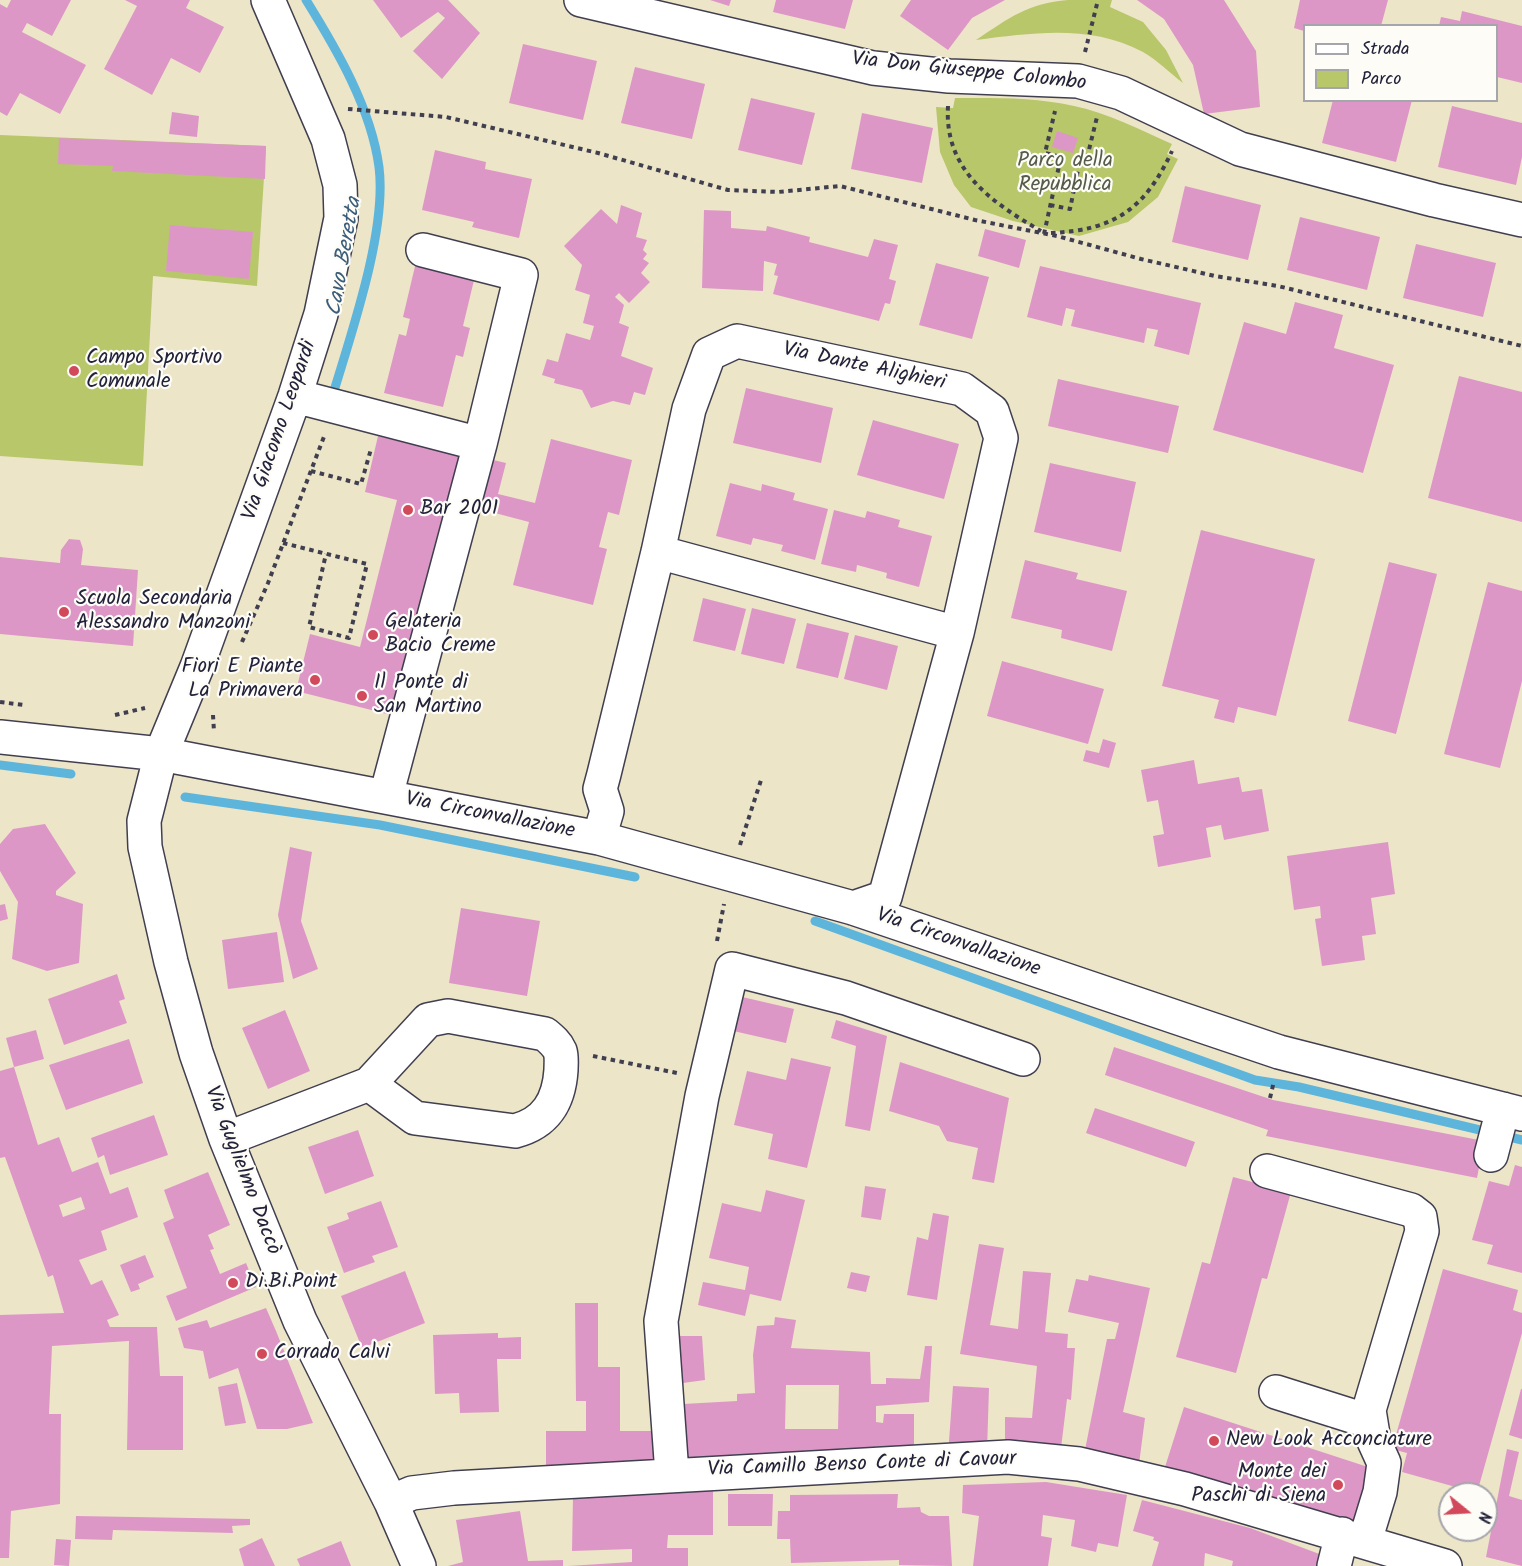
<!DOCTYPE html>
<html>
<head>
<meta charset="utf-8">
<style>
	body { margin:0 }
	#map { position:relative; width:1522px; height:1566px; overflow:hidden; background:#ede5c8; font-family:Kalam,sans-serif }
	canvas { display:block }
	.legend { position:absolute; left:1303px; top:24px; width:195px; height:78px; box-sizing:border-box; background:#fdfcf7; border:2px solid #a5a5ac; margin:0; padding:8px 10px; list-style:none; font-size:18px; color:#22223b }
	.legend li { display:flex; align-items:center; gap:12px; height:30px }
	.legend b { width:30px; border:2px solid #a5a5ac }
	.north { position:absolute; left:1438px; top:1482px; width:60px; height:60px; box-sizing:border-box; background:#fdfcf7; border:2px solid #a5a5ac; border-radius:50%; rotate:108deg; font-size:16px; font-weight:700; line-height:24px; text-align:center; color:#22223b }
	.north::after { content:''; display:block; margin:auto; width:21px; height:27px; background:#d1495b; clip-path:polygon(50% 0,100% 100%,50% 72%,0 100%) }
</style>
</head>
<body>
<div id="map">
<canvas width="1522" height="1566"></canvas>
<ul class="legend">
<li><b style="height:8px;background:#fff"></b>Strada</li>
<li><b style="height:16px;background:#b7c76a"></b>Parco</li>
</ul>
<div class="north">N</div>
</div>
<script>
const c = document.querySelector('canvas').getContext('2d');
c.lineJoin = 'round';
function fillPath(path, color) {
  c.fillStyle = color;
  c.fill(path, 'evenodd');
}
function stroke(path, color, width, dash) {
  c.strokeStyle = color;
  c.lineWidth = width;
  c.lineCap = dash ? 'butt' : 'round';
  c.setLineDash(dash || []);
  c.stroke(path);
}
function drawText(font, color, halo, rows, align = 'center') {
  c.font = font + ' Kalam,sans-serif';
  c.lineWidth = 4.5;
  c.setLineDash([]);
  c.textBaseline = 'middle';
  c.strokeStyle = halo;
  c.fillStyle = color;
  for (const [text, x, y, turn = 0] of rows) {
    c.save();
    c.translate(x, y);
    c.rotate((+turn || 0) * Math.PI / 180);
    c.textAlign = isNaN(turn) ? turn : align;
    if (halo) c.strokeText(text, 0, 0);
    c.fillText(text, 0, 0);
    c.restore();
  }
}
fillPath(new Path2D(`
	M1068 0H1112L1110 7 1143 22 1166 50 1183 83C1170 73 1157 60 1143 52 1090 24 1033 33 976 40 1009 18 1028 3 1068 0Z
	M955 98C994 98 1035 97 1074 106 1108 113 1141 130 1172 144L1167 154 1178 159 1158 197 1128 222 1079 236 1013 221 971 207 954 185 940 152 936 107 953 108Z
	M0 135 266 146 257 286 153 276 143 466 0 456Z`), '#b7c76a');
stroke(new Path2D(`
	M306 0C337 50 371 108 379 167 387 230 352 331 334 391
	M0 765 71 774
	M185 797 380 825 635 877
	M815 921 1255 1080 1299 1087 1522 1140`), '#5eb5db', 9);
fillPath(new Path2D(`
	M11 0H71L52 36 27 23 22 32 86 65 60 114 20 93 7 116 0 112V4L7 8Z
	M125 0H190L186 8 224 27 200 73 171 58 152 95 104 69 137 6Z
	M373 0H448L480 33 442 79 413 51 445 18 438 12 401 38Z
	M710 0H731L729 6Z
	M776 0H853L845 29 773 12Z
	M911 0H1005L972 18 948 50 900 16Z
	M1137 0H1224L1256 51 1260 107 1204 114 1193 65 1164 19Z
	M1300 0H1388L1381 26H1304V31L1294 28Z
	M1462 11 1522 26V83L1497 77V26H1439L1441 17 1460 21Z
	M523 44 597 61 583 120 509 103Z
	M635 67 705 84 692 139 621 123Z
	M751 98 815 113 802 165 738 150Z
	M1333 100H1412L1396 162 1322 143Z
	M1452 106 1522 123V157L1516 185 1438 167Z
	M172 112 199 116 197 137 169 134Z
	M862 113 933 128 922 183 851 169Z
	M1057 131 1078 138 1073 153 1052 147Z
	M59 138 266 146 265 179 112 171 113 166 58 164Z
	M435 150 486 162 485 169 532 179 519 238 472 227 474 222 422 210Z
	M1185 186 1261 205 1248 260 1172 242Z
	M621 205 642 213 636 237 647 240 643 250 647 254 643 259 649 263 641 273 650 282 629 303 619 293 615 297 624 305 619 323 629 327 621 356 653 368 645 395 634 392 630 405 613 401 591 408 582 390 554 383 555 379 542 375 547 359 558 362 566 333 590 340 594 326 583 323 590 295 575 290 582 265 564 246 601 209 617 224Z
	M704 210 731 211V228L766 231 767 226 810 237 809 242 868 257 874 239 898 245 889 279 896 281 890 304 885 303 879 321 773 294 778 276 774 275 777 264 764 261 763 291 702 288Z
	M1300 217 1380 237 1367 290 1287 270Z
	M170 225 253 232 249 279 166 271Z
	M985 229 1026 240 1019 268 978 256Z
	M1416 244 1496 263 1483 317 1403 298Z
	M416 262 475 276 463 326 470 328 463 357 456 355 443 407 384 393 399 334 406 336 410 319 403 317Z
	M936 263 989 277 972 339 919 325Z
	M1040 266 1201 303 1189 355 1154 346 1158 330 1147 328 1144 343 1071 326 1075 310 1066 308 1062 326 1027 317Z
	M1295 302 1343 315 1334 348 1394 365 1363 473 1213 430 1244 322 1286 334Z
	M1459 376 1522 392V522L1428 498Z
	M1058 379 1179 406 1168 453 1048 426Z
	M746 388 833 408 821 463 733 443Z
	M873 420 959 444 944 499 857 475Z
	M378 436 464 457 399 717 296 691 310 634 360 647 397 500 365 492Z
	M551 439 632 460 619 515 608 512 599 547 607 549 593 605 513 585 529 522 476 508 489 459 506 463 498 494 535 503Z
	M1050 463 1136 482 1121 552 1034 532Z
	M730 483 761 491 762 484 795 493 793 500 828 509 815 560 781 551 783 545 753 538 751 545 716 536Z
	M834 510 865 518 867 511 900 520 898 527 932 536 919 587 886 578 887 573 857 565 856 572 821 564Z
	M1201 530 1315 559 1276 716 1238 707 1234 723 1214 718 1219 700 1162 686Z
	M69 539 80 540 83 549 81 565 138 570 133 646 0 634V557L60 563 61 550Z
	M1025 560 1078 573 1076 579 1127 591 1112 651 1061 638 1062 630 1011 618Z
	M1389 562 1437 574 1396 734 1348 721Z
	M1488 582 1522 591V681L1500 768 1444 754Z
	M703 598 746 609 735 651 693 641Z
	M752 608 796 619 784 664 741 654Z
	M807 623 849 633 838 678 796 668Z
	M855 635 898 646 887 690 844 679Z
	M1002 661 1104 689 1088 744 987 716Z
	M1103 739 1116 743 1109 768 1083 761 1086 750 1099 753Z
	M1194 760 1198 784 1239 777 1242 792 1262 789 1269 831 1224 840 1221 825 1206 828 1211 857 1158 867 1153 836 1164 834 1158 800 1147 802 1141 770Z
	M45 824 76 873 56 891V895L83 904 79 963 47 971 12 959 18 902 0 871V844L13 829Z
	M1388 842 1395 894 1371 898 1376 934 1362 936 1365 960 1322 966 1315 919 1321 918 1320 906 1294 910 1287 856Z
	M290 847 312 852 301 921 318 969 293 979 278 915Z
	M5 904 8 919 0 921V905Z
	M461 908 540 921 527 996 449 983Z
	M277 932 284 982 228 989 222 940Z
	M117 974 125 999 119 1001 127 1023 64 1045 48 999Z
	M738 996 794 1009 786 1043 729 1030Z
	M285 1010 310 1071 268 1089 242 1028Z
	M836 1020 887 1036 870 1131 845 1126 856 1046 831 1038Z
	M36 1030 44 1059 14 1067 6 1038Z
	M129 1039 143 1083 66 1110 49 1065Z
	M1114 1047 1273 1100 1484 1141 1477 1178 1266 1136 1268 1130 1105 1075Z
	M791 1058 831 1067 807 1168 768 1159 773 1134 734 1125 747 1071 786 1080Z
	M900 1062 1009 1098 994 1183 972 1179 978 1148 947 1141 939 1126 889 1111Z
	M14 1067 38 1145 59 1137 72 1172 98 1162 110 1194 128 1187 138 1217 101 1231 107 1250 79 1260 91 1285 102 1280 119 1315 107 1320 110 1327H157L160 1376H183V1450H127L129 1341 52 1346 49 1414H61L60 1504 11 1511 9 1558H0V1315L64 1313 53 1275 48 1277 5 1157 0 1158V1071ZM81 1197 85 1209 63 1217 59 1205Z
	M1095 1108 1195 1142 1186 1167 1086 1133Z
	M154 1115 168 1155 110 1175 104 1155 98 1158 91 1138Z
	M358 1130 374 1176 325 1194 308 1147Z
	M1515 1165 1522 1167V1273L1487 1264 1493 1245 1472 1240 1489 1181 1509 1186Z
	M208 1172 230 1225 208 1235 214 1249 210 1250 220 1274 246 1263 256 1287 176 1321 166 1296 187 1288 163 1223 174 1218 164 1190Z
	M1233 1177 1291 1192 1267 1279 1262 1278 1236 1373 1176 1357 1202 1262 1210 1264Z
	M865 1186 886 1189 881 1220 861 1217Z
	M766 1190 805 1200 781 1301 750 1294 745 1316 698 1305 703 1282 745 1290 749 1267 709 1258 722 1203 761 1212Z
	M381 1201 398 1247 372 1256 375 1262 344 1273 327 1227 349 1219 347 1213Z
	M933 1213 949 1216 937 1300 907 1295 917 1237 928 1240Z
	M979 1244 1004 1248 990 1325 1018 1329 1023 1271 1051 1273 1045 1332 1068 1334 1067 1348H1075L1071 1400 1067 1399 1061 1448 1005 1445V1417L1032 1418 1037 1366 960 1354Z
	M145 1255 154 1277 138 1284 140 1289 131 1292 120 1265Z
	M1443 1269 1518 1290 1513 1310 1522 1313V1333L1477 1493 1402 1472 1407 1453 1392 1449Z
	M405 1271 425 1323 362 1348 341 1296Z
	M851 1272 870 1276 866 1292 847 1288Z
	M1089 1275 1150 1288 1123 1412 1145 1418 1139 1464 1084 1455 1107 1339H1115L1119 1323 1068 1312 1076 1279 1088 1281Z
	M575 1303H598V1367H620V1431H660V1464L546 1465V1431H586V1401H576Z
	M266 1308 276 1331 313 1423 287 1429H257L238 1368 209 1379 203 1351 184 1348 178 1328 207 1320 210 1328Z
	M775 1317 796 1320 791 1348 870 1352 871 1384H886V1378L920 1379 925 1346H932L929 1402 876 1406V1422L883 1423 884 1414H914V1456L683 1467V1404L737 1401V1394L755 1393 753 1355 757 1326 774 1325ZM786 1385H839L838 1429H785Z
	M498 1333V1338L521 1337V1359H497L499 1412 460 1413 459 1393 435 1394 433 1335Z
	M679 1336H702L705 1380 683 1383Z
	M237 1383 246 1423 225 1426 218 1387Z
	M953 1386 989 1388 987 1451 948 1455Z
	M1521 1389H1522V1439L1509 1435Z
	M1184 1407 1371 1468 1352 1528 1165 1467Z
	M1507 1449 1519 1452 1509 1496 1522 1500V1566L1486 1557Z
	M1046 1482 1127 1495 1118 1547 1098 1543 1096 1552 1071 1546 1075 1520 1043 1515 1041 1536 1052 1538 1048 1566H973L979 1516 962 1513 963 1485Z
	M713 1490V1535H668L667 1548H688V1566H568L632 1562V1549L572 1551 573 1496Z
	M728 1494H773L772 1526H728Z
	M898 1494 897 1508 920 1507 921 1512 929 1516H949L952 1566 899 1565V1560L791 1563 790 1539H777L778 1511H790V1495Z
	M1142 1500 1250 1528 1330 1558 1327 1566H1232L1233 1561 1205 1553 1204 1566H1152L1159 1542 1153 1540 1154 1537 1133 1531Z
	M520 1511 528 1561 563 1560V1566H448L463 1562 456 1520Z
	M76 1516 250 1519V1525L232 1526 233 1533 113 1530 112 1540 75 1539Z
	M262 1538 275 1566H244L239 1549Z
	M56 1539 71 1540 69 1566 54 1565Z
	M341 1541 351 1566H300L297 1559Z`), '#dd97c7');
const minor = new Path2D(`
	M268 0 328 139 340 185 341 218 321 314 295 396 197 667 161 754 144 821 145 847 171 962 196 1053 226 1139 300 1321 391 1502 419 1566
	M581 0 873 68 949 76 1078 81 1121 93 1240 149 1434 200 1522 220
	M295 396 480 444
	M658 552 957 633
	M0 737 161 754 599 838 853 908 1279 1052 1522 1114
	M389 797 386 796 480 444 521 275 423 250
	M599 838 607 811 600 789 604 774 658 552 689 409 709 354 737 341 962 389 992 411 1001 438 957 633 885 897 853 908
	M226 1139 369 1084 428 1020 448 1016 545 1034C551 1039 557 1044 560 1051 562 1057 561 1064 561 1070 559 1101 546 1123 515 1131L415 1118 369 1084
	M1491 1155 1503 1109
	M1267 1171 1411 1210 1420 1217 1422 1231 1369 1410 1374 1441 1384 1463 1380 1492 1365 1541
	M1276 1392 1371 1422
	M672 1474 661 1321 702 1096 732 969 846 998 1023 1059
	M391 1502 412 1493 454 1488 1008 1457 1079 1464 1185 1489 1445 1566
	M1334 1566 1342 1534`);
stroke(minor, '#403f50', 36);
stroke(new Path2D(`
	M1085 52 1098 0
	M948 106C944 170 991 202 1041 231
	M348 109 446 117 598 153 728 190 778 192 840 186 975 220 1057 236 1141 259 1215 276 1278 286 1522 346
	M1050 205 1070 209 1080 160 1086 162 1097 117
	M1051 233C1115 230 1145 209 1172 151
	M1044 234 1061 157 1045 153 1055 111
	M311 471 361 484 371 449
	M283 543 367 564 349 638 309 627 326 554
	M242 642 268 583 325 434
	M0 702 24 705
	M115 715 145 708
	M213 715 214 732
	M740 845 762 777
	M717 941 724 904
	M593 1056 677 1073
	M1270 1098 1274 1081`), '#403f50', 4, [4.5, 4.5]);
stroke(minor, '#fff', 33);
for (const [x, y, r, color] of [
	[74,371,6,"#d1495b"],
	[408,510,6,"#d1495b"],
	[64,612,6,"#d1495b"],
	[373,635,6,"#d1495b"],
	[315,680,6,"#d1495b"],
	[362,696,6,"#d1495b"],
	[233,1283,6,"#d1495b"],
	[262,1354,6,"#d1495b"],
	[1214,1441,6,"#d1495b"],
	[1338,1485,6,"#d1495b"]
]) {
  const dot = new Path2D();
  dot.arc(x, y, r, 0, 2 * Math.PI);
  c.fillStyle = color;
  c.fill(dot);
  stroke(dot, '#fdfcf7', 2);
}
drawText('21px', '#22223b', '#fdfcf7', [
	["Via Don Giuseppe Colombo",969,73,6],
	["Via Dante Alighieri",864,368,12],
	["Via Giacomo Leopardi",281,431,-71],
	["Via Circonvallazione",490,817,11],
	["Via Circonvallazione",958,944,19],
	["Via Guglielmo Daccò",241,1171,69],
	["Via Camillo Benso Conte di Cavour",862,1466,-2]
]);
drawText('21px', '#565c4b', '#fdfcf7', [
	["Parco della",1065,162],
	["Repubblica",1065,186]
]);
drawText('21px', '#22223b', '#fdfcf7', [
	["Campo Sportivo",86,359],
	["Comunale",86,383],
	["Bar 2001",420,510],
	["Scuola Secondaria",76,600],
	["Alessandro Manzoni",76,624],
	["Gelateria",385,623],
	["Bacio Creme",385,647],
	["Fiori E Piante",303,668,"right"],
	["La Primavera",303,692,"right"],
	["Il Ponte di",374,684],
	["San Martino",374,708],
	["Di.Bi.Point",245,1283],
	["Corrado Calvi",274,1354],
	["New Look Acconciature",1226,1441],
	["Monte dei",1326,1473,"right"],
	["Paschi di Siena",1326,1497,"right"]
], 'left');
drawText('italic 22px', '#3a5d7b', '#fdfcf7', [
	["Cavo Beretta",346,257,-80]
]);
</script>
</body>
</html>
